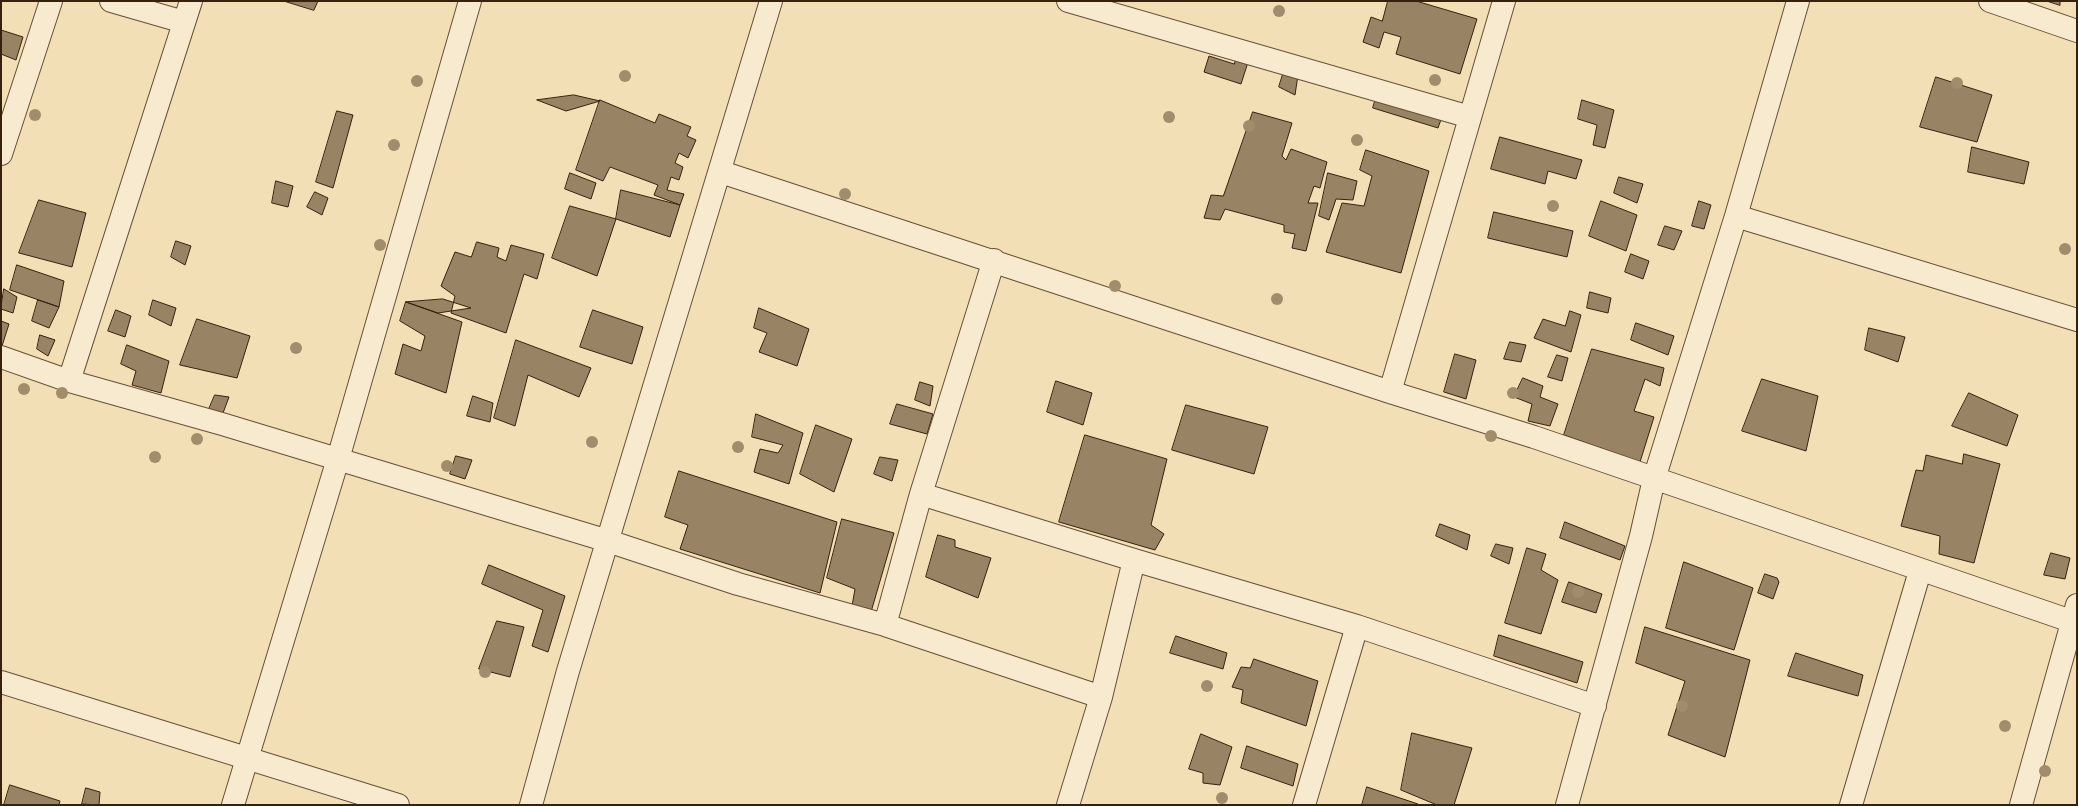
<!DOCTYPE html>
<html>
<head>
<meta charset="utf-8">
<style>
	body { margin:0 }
	#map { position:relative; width:2078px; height:806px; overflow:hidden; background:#f2dfb5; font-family:"EB Garamond",serif }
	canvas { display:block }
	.frame { position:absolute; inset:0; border:2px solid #37210d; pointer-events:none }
</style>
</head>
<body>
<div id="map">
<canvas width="2078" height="806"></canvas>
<div class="frame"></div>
</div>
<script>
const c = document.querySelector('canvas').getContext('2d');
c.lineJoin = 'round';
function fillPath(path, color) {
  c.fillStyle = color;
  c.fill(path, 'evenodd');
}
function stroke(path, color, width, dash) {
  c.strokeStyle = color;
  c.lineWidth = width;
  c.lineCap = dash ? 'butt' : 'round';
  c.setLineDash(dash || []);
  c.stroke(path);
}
const building = new Path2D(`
	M284 1H318L314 10Z
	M1388 1H1416L1477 19 1460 74 1396 54 1401 37 1384 32 1379 48 1363 42 1371 17 1382 21Z
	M2047 1H2060V5Z
	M1 30 23 37 16 60 1 54Z
	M1238 52 1250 56 1241 84 1204 72 1209 56 1234 64Z
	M1284 71 1298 75 1295 95 1279 87Z
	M1936 77 1992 95 1977 142 1920 127Z
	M1378 91 1444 111 1438 128 1373 108Z
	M574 95 600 101 566 111 537 100Z
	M600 100 655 123 659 114 691 127 687 136 696 140 688 158 679 153 675 163 683 167 679 180 671 177 667 190 684 194 680 205 654 195 658 185 610 167 603 181 576 170Z
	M1582 100 1614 110 1605 148 1593 145 1597 125 1578 119Z
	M337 111 353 115 333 188 316 182Z
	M1253 112 1292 123 1282 156 1286 160 1291 149 1327 162 1320 188 1314 186 1308 203H1318L1306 251 1292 248 1295 234 1284 232V225L1225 209 1220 220 1204 218 1211 195 1223 196Z
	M1500 137 1582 160 1576 179 1548 171 1545 184 1491 169Z
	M1972 147 2029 162 2024 184 1968 172Z
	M1366 150 1429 171 1401 273 1326 252 1342 203 1364 206 1372 176 1360 170Z
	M570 173 596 183 591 199 565 189Z
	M1328 173 1357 181 1353 200 1336 199 1329 220 1319 216Z
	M1619 177 1643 184 1637 203 1614 193Z
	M276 181 293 186 288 207 272 203Z
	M621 190 680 205 670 237 616 219Z
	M315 192 328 198 322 215 307 207Z
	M39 200 86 213 72 267 19 253Z
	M1601 201 1637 215 1626 251 1589 236Z
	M1699 201 1711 205 1704 229 1692 226Z
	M570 206 616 219 597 276 552 258Z
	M1494 212 1573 231 1567 257 1488 238Z
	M1665 226 1682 231 1674 250 1658 245Z
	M176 241 191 246 185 265 171 257Z
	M477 242 499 248 497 257 506 261 511 245 544 254 537 279 524 274 506 333 451 313 455 296 441 286 455 252 471 257Z
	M1631 254 1649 261 1643 279 1625 272Z
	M17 265 64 281 59 307 10 290Z
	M4 289 17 297 13 313 1 309Z
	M1590 292 1611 298 1608 313 1587 308Z
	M443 299 471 308 438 313 406 302Z
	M38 300 59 307 49 328 32 321Z
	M153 300 176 308 171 326 149 315Z
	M406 302 462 322 446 393 395 374 403 344 421 351 425 336 400 321Z
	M759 308 809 329 797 366 759 352 767 333 754 328Z
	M116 310 131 316 125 337 108 331Z
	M593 310 643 327 632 364 580 347Z
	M1570 311 1581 315 1571 352 1534 338 1543 319 1565 326Z
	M197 319 250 336 237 378 180 365Z
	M1 321 9 324 2 346 1 345Z
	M1636 323 1674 336 1668 355 1631 340Z
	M1869 328 1905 337 1898 362 1865 350Z
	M40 335 55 340 48 356 37 349Z
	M516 340 591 368 579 397 528 375 515 426 494 418Z
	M1510 342 1526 345 1521 362 1504 359Z
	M127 345 169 361 161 393 132 385 136 371 121 364Z
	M1592 349 1664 368 1660 386 1645 379 1634 411 1654 417 1640 462 1564 435Z
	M1455 354 1476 360 1466 399 1444 392Z
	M1557 355 1568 358 1562 381 1548 377Z
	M1523 378 1543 386 1540 397 1558 404 1550 426 1528 421 1532 404 1514 397Z
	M1762 379 1818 396 1806 451 1742 431Z
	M1056 381 1092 393 1083 425 1047 412Z
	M920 382 933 386 930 406 915 400Z
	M1969 393 2018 415 2007 446 1952 426Z
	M215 395 229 397 223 413 209 409Z
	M473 396 493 403 490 422 467 416Z
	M897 404 933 414 927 434 890 424Z
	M1186 405 1268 427 1254 474 1172 450Z
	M756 414 803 433 789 484 754 472 760 449 778 453 783 445 752 437Z
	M816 425 852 439 834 492 800 474Z
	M1085 435 1167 459 1151 525 1164 534 1155 550 1059 522Z
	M1964 454 2000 464 1974 563 1939 554 1940 536 1901 526 1916 470 1923 471 1926 455 1962 464Z
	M456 456 472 460 465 479 450 474Z
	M880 457 898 460 892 481 874 474Z
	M679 471 837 522 820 593 680 549 688 525 665 517Z
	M842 519 894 533 871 612 852 606 855 589 827 578Z
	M1565 522 1625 546 1620 560 1560 538Z
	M1440 524 1470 535 1467 550 1436 536Z
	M938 535 955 540V547L991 558 978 598 926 577Z
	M1496 544 1513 548 1509 564 1491 556Z
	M1527 548 1546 554 1541 570 1558 580 1541 634 1505 623Z
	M2051 553 2070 558 2065 579 2044 575Z
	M1684 562 1753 588 1734 650 1666 628Z
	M489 565 565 596 548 652 532 646 543 610 482 584Z
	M1765 574 1777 578 1779 582 1773 599 1758 593Z
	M1569 582 1602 594 1596 613 1562 602Z
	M497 621 524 627 510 677 479 669Z
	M1645 627 1750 660 1725 757 1668 735 1685 681 1636 663Z
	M1499 635 1583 662 1577 683 1494 656Z
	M1176 636 1227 653 1223 669 1170 653Z
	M1796 653 1863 675 1858 696 1788 676Z
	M1254 659 1318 681 1306 726 1241 703 1243 690 1232 687 1241 667 1250 668Z
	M1412 733 1472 748 1454 805H1437L1401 790Z
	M1201 734 1232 747 1220 785 1203 783V773L1189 769Z
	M1247 746 1298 764 1293 786 1241 768Z
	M10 785 60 801 59 805H4Z
	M1367 787 1418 804V805H1362Z
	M86 788 100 792 99 805 82 804Z`);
fillPath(building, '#988464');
stroke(building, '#37210d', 1);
const minor = new Path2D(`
	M111 1 184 22
	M1068 1 1470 117
	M1990 1 2077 31
	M1 154 51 1
	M721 172 1390 392 1534 437 2071 621
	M1736 216 2077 320
	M1 357 69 381 222 424 608 541 738 584 885 625 1101 697
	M69 381 191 1
	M1390 392 1504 1
	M921 494 1134 560 1357 626 1595 706
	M885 625 921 494 994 260
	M233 805 338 459 470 1
	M531 805 568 671 771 1
	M1068 805 1101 697 1134 560
	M1304 805 1357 626
	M1567 805 1641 536 1654 479 1736 216 1798 1
	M1851 805 1920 571
	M2021 805 2077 605`);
const tertiary = new Path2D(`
	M1 682 398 805`);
stroke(minor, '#665037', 24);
stroke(tertiary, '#665037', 24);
stroke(minor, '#f7eacf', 22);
stroke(tertiary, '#f7eacf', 22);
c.fillStyle = '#a18c6c';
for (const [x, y] of [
	[1279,11],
	[625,76],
	[1435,80],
	[417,81],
	[1957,83],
	[35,115],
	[1169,117],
	[1249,126],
	[1357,140],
	[394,145],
	[845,194],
	[1553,206],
	[380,245],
	[2065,249],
	[1115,286],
	[1277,299],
	[296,348],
	[24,389],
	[62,393],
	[1513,393],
	[1491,436],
	[197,439],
	[592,442],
	[738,447],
	[155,457],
	[447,466],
	[1578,592],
	[485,672],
	[1207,686],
	[1682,706],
	[2005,726],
	[2045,771],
	[1222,798]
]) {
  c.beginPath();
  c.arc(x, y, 6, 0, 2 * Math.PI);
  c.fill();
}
</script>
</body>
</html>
